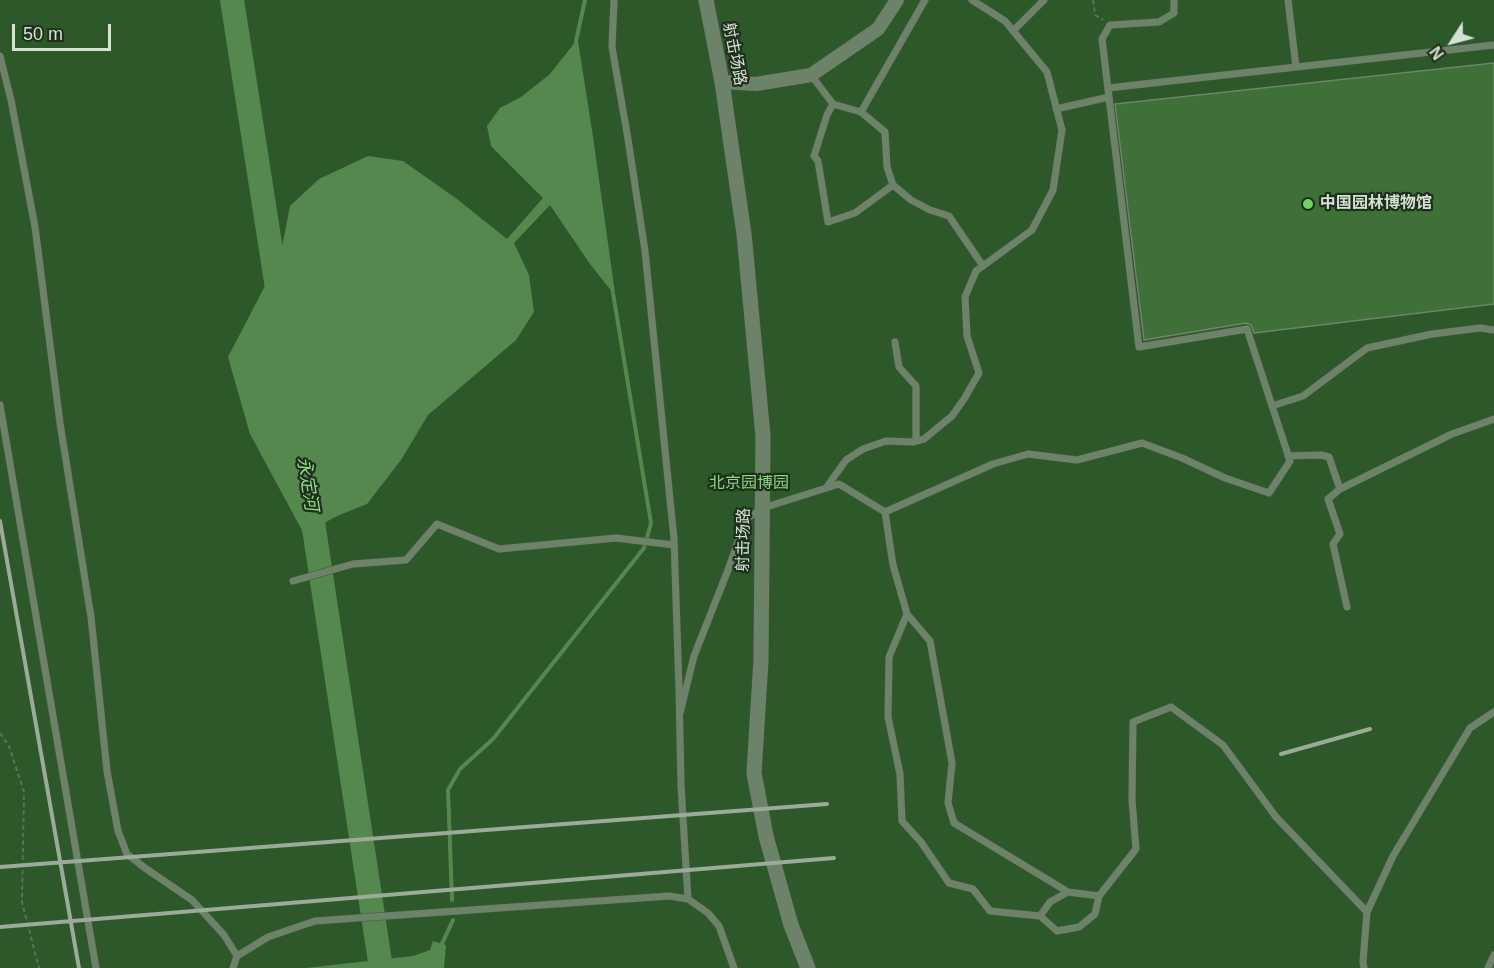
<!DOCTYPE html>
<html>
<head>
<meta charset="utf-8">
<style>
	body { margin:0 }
	#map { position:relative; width:1494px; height:968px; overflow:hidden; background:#273b25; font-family:Helvetica,sans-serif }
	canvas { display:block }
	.north { position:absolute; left:1422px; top:12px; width:60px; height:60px; -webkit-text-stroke:4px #1d301b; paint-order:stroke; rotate:234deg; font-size:16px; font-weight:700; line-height:24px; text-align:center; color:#d5e1d3 }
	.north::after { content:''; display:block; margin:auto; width:21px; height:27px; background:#d5e1d3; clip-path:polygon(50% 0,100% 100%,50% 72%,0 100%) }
	.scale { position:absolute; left:12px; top:24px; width:99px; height:27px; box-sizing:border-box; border:3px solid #d5e1d3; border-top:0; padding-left:8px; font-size:18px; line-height:21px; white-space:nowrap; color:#d5e1d3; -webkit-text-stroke:4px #1d301b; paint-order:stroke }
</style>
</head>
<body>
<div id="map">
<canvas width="1494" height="968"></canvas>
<div class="north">N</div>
<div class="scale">50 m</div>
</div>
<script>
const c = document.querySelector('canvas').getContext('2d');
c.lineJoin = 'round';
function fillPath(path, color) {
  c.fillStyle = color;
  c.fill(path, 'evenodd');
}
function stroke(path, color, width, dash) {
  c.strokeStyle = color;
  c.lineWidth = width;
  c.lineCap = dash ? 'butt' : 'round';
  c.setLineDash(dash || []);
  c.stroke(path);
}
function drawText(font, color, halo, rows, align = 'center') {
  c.font = font + ' Helvetica,"Noto Sans SC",sans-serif';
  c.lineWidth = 4.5;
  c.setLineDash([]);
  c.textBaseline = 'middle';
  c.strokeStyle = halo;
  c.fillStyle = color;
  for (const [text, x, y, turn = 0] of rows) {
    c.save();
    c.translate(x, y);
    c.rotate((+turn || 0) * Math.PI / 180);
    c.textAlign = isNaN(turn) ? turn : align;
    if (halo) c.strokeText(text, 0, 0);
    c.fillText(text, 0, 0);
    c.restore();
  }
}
fillPath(new Path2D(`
	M0 0H1494V968H0Z`), '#2d5829');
fillPath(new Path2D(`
	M576 41 591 137 606 257 613 293 590 264 550 205 514 243 529 275 534 312 516 340 428 415 401 460 367 504 337 516 304 534 250 434 228 357 280 257 290 206 319 179 368 156 403 161 457 199 507 239 543 198 491 146 487 126 500 108 521 97 550 74Z
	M433 941 446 945 444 968H306L413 956 430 950Z`), '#55884f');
stroke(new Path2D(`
	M452 900 448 790 460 769 493 739 644 548 651 523 613 293 591 137 576 41 585 0
	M440 948 453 920`), '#55884f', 4);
stroke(new Path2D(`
	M232 0 279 301
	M309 496 381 968`), '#55884f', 24);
const building = new Path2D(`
	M1494 63V304L1254 333 1251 325 1246 323 1144 340 1115 104Z`);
fillPath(building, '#3e7038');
stroke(building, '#6e846b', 1.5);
const service = new Path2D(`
	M614 0 612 47 628 139 645 251 674 539 679 689 681 785 688 899 708 913 719 926 734 968
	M1288 0 1296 67
	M1013 31 1044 0
	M0 56 11 100 35 227 60 423 91 617 107 771 118 831 127 854 145 868 192 900 224 935 237 956 233 968
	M811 75 833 104 861 112 925 0
	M1108 88 1494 45
	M833 104 827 115 814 156 818 161 828 222 855 213 893 185
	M1056 109 1109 97
	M861 112 885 132 887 167 893 185 911 200 930 210 949 216 983 266
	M895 342 899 367 916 386V441
	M0 405 96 968
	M1272 406 1303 396 1367 348 1432 334 1480 328 1494 330
	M1288 456 1321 455 1329 457 1340 489 1328 499 1340 534 1333 544 1347 607
	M826 488 846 460 863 449 886 441 913 442 924 439 952 416 964 399 979 373 967 336 965 297 976 271 1032 230 1053 190 1062 130 1047 72 1005 21 972 0
	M1340 489 1452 434 1494 419
	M885 512 893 565 907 614 930 641 952 763 948 803 954 823 1068 892 1099 896 1136 849 1132 800 1133 722 1171 707 1223 745 1276 817 1367 912
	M293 581 353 564 406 560 437 524 499 549 616 538 674 545
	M907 614 889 657 888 717 900 774 902 821 921 842 949 883 973 889 990 911 1040 916 1057 931 1079 927 1095 914 1099 896
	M680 713 694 656 728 570 746 519 763 508 839 484 885 512 993 464 1028 454 1077 460 1142 443 1182 458 1225 478 1269 493 1290 461 1247 329 1139 347 1102 39 1110 25 1159 22 1174 13V0
	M1040 916 1050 902 1068 892
	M237 956 268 937 315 921 669 896 688 899
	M1364 968 1363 962 1367 912 1393 856 1470 728 1494 712
	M1488 968 1494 955`);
const minor = new Path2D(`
	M722 82 756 84 811 75 878 29 897 0`);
const tertiary = new Path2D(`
	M706 0 722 82 744 234 763 436 761 660 754 773 766 836 791 925 808 968`);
stroke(service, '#465744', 8);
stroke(minor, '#465744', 15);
stroke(tertiary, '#465744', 16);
stroke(new Path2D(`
	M1093 0 1095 15 1103 20
	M0 733 9 746 24 792 22 902 39 968`), '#5f705d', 2, [4.5, 3]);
stroke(service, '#6c8269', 7);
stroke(minor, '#6c8269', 14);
stroke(tertiary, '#6c8269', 15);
stroke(new Path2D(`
	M0 521 79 968
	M1281 754 1370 729
	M0 867 827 804
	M0 927 834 858`), '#9caa9a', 4);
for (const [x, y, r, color] of [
	[1308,204,6,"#6dd361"]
]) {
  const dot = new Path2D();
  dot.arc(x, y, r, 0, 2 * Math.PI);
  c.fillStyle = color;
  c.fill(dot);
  stroke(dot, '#1d301b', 2);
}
drawText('16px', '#d5e1d3', '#1d301b', [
	["射击场路",734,54,79],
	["射击场路",744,540,-89]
]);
drawText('bold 16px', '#d5e1d3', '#1d301b', [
	["中国园林博物馆",1320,204]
], 'left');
drawText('16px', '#8cd383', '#1d301b', [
	["北京园博园",749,484]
]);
drawText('italic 18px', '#92d989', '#1d301b', [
	["永定河",307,484,81]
]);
</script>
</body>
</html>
